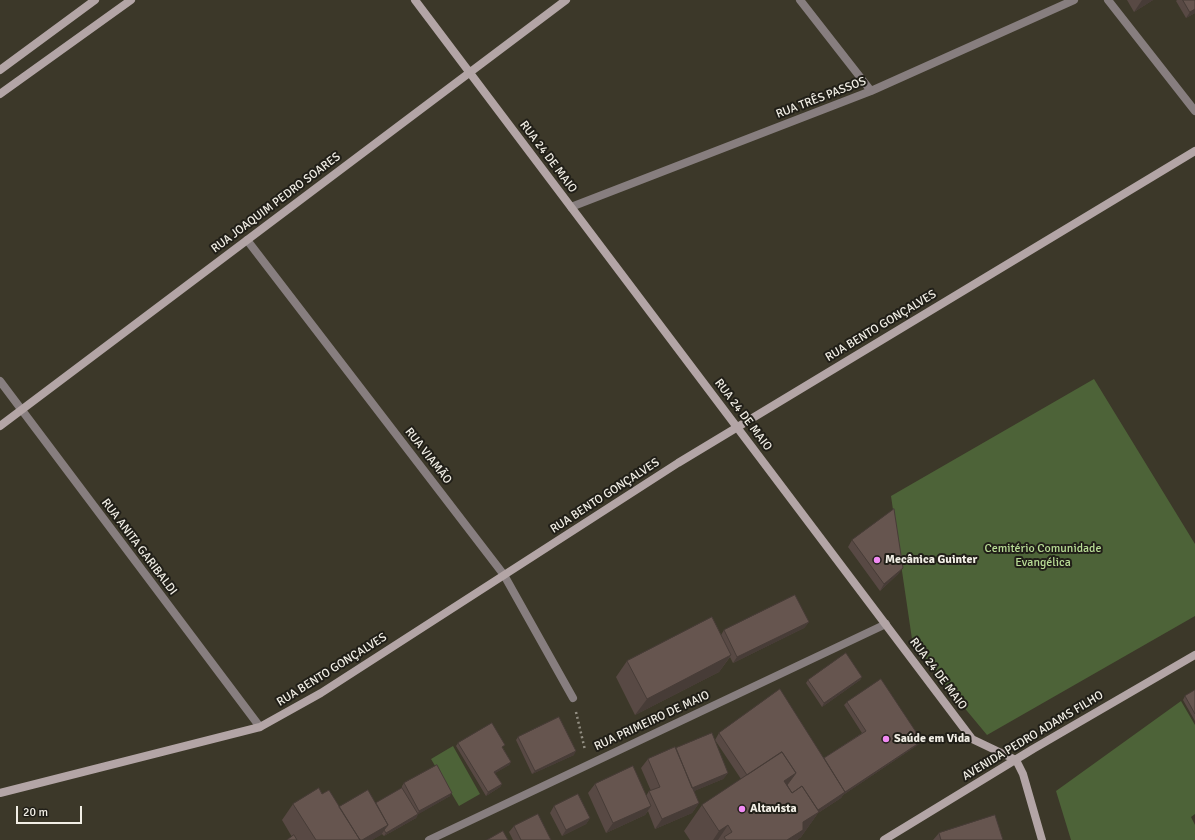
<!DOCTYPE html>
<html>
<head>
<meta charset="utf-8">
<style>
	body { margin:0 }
	#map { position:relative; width:1195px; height:840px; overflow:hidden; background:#3c3829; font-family:Signika,sans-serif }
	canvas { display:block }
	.scale { position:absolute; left:16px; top:806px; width:66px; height:18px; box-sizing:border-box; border:2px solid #f2efe6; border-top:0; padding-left:5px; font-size:12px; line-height:14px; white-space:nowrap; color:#f2efe6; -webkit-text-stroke:3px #211f18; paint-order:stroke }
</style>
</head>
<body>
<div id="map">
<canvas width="1195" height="840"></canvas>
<div class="scale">20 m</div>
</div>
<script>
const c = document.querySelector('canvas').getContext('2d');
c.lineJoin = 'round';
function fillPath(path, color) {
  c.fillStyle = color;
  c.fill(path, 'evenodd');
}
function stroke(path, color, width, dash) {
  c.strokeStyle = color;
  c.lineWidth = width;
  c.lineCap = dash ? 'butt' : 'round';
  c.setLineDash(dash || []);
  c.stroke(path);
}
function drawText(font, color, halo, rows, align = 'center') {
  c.font = font + ' Signika,sans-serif';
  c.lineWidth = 4;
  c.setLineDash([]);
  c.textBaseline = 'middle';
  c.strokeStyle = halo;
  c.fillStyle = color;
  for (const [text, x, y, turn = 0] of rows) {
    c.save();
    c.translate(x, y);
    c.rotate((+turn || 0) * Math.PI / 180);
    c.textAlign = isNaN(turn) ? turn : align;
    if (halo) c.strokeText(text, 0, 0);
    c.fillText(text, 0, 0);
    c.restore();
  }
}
fillPath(new Path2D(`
	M1094 379 1195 544V616L987 735 913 646 891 496Z
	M1181 701 1195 725V814L1191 817 1195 825V840H1071L1056 791Z
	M453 746 480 794 459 806 431 759Z`), '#4d6338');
stroke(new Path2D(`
	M576 712 585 750`), '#938f83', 2.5, [2, 3]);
stroke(new Path2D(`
	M800 0 871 91
	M1108 0 1195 111
	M571 207 871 91 1074 0
	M247 240 504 575 573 698
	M0 381 260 727
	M429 840 886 624`), '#877e7f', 8);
stroke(new Path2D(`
	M415 0 972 739 1016 760 1023 774 1042 840
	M0 70 95 0
	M0 94 131 0
	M0 426 566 0
	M0 793 260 727 321 693 678 463 1195 151
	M884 840 1033 749 1195 655`), '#b3a5a6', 8);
fillPath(new Path2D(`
	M1127 0H1153L1134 12Z
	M1177 0H1195V13L1186 18 1176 1Z
	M852 540 903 568 898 574 880 591 848 547Z
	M809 622 804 628 733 663 730 657 719 672 635 715 616 677 627 661 721 635 724 630Z
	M862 677 860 680 822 707 806 683 808 680Z
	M1195 690V721L1183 700 1185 696Z
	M847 702 922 741 919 744 843 795 841 798 818 813 801 837 797 840H690L684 831 702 805 741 779 715 740 719 733 824 758 862 733 844 705Z
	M518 737 574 755 532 774 516 740Z
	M458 743 503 748 511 762 509 765 495 773 502 784 500 787 486 796 456 746Z
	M675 748 728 773 723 779 694 791 699 803 692 813 655 829 648 811 645 815 606 833 588 793 595 784 646 796 649 791H651L641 768 648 759Z
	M404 783 450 796 418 814 416 818 384 836 382 834 372 840H287L292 837 282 820 293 804 322 794 339 807 376 803 402 788V786Z
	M554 806 590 818 586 824 562 836 550 813Z
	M514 826 551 840H513L509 832Z
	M939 833 1003 840H933Z`), '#584944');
fillPath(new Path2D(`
	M1142 0H1153L1134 12Z
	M1195 9V13L1186 18 1190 12Z
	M903 568 898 574 880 591 884 584Z
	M809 622 804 628 733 663 737 657Z
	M731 655 719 672 635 715 647 699Z
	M862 677 860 680 822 707 824 703Z
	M922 741 919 744 843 795 841 798 818 813 801 837 797 840H787L800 821Z
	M576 751 574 755 532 774 535 771Z
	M511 762 509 765 492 775 494 772Z
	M728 773 723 779 687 794 692 788Z
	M796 773 778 798 784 781Z
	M502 784 500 787 486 796 488 792Z
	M452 793 450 796 417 815 419 811Z
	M699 803 692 813 655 829 662 819Z
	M651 806 645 815 606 833 613 823Z
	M418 814 416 818 384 836 386 833Z
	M590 818 586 824 562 836 566 830Z
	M388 825 381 835 372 840H362Z
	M728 825 718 840H713L719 831Z`), '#473c37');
const building = new Path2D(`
	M1183 0H1195V9L1190 12Z
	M894 509 903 568 884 584 852 540Z
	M795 595 809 622 737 657 724 630Z
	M712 617 731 655 647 699 627 661Z
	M846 653 862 677 824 703 808 680Z
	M881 679 922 741 845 792 824 758 866 731 847 702Z
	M780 689 845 792 818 810 802 786 792 793 787 785 796 773 782 752 747 775 719 733Z
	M1195 690V714L1185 696Z
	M559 717 576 751 535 771 518 737Z
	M492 723 505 745 502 747 511 762 494 772 502 784 488 792 458 743Z
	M712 733 728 773 692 788 676 748Z
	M675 747 699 803 662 819 649 791 660 787 648 759Z
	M782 752 796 773 784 781 792 793 802 786 819 812 803 822V830L787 840H726L724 837 732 832 728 825 719 831 702 805Z
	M437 765 452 793 419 811 404 783Z
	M633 766 651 806 613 823 595 784Z
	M319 788 322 794 329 790 360 840H316L293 804Z
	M402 788 418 814 386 833 384 830 388 825 376 803Z
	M368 790 388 825 362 840H360L339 807Z
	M578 794 590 818 566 830 554 806Z
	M538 814 551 840H521L514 826Z
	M995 815 1003 840H941L939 833Z
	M503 831 508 840H487Z
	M294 835 297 840H287Z`);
fillPath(building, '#66554f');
stroke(building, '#473c37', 1);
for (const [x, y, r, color] of [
	[877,560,4,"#f18af4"],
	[886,739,4,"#f18af4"],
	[742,809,4,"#f18af4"]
]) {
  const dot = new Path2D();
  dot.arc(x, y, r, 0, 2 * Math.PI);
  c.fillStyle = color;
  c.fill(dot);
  stroke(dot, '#211f18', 1.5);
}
drawText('12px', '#f2efe6', '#211f18', [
	["RUA TRÊS PASSOS",821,98,-21],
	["RUA 24 DE MAIO",548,157,53],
	["RUA JOAQUIM PEDRO SOARES",276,203,-37],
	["RUA BENTO GONÇALVES",881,326,-31],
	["RUA 24 DE MAIO",743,415,53],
	["RUA VIAMÃO",428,456,52],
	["RUA BENTO GONÇALVES",605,496,-33],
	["RUA ANITA GARIBALDI",139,547,53],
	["RUA BENTO GONÇALVES",332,670,-32],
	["RUA 24 DE MAIO",938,674,53],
	["RUA PRIMEIRO DE MAIO",652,721,-25],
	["AVENIDA PEDRO ADAMS FILHO",1033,736,-31]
]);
drawText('12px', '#b9dd96', '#211f18', [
	["Cemitério Comunidade",1043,549],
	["Evangélica",1043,563]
]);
drawText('bold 12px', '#f2efe6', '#211f18', [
	["Mecânica Guinter",885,560],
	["Saúde em Vida",894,739],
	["Altavista",750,809]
], 'left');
</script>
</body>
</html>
